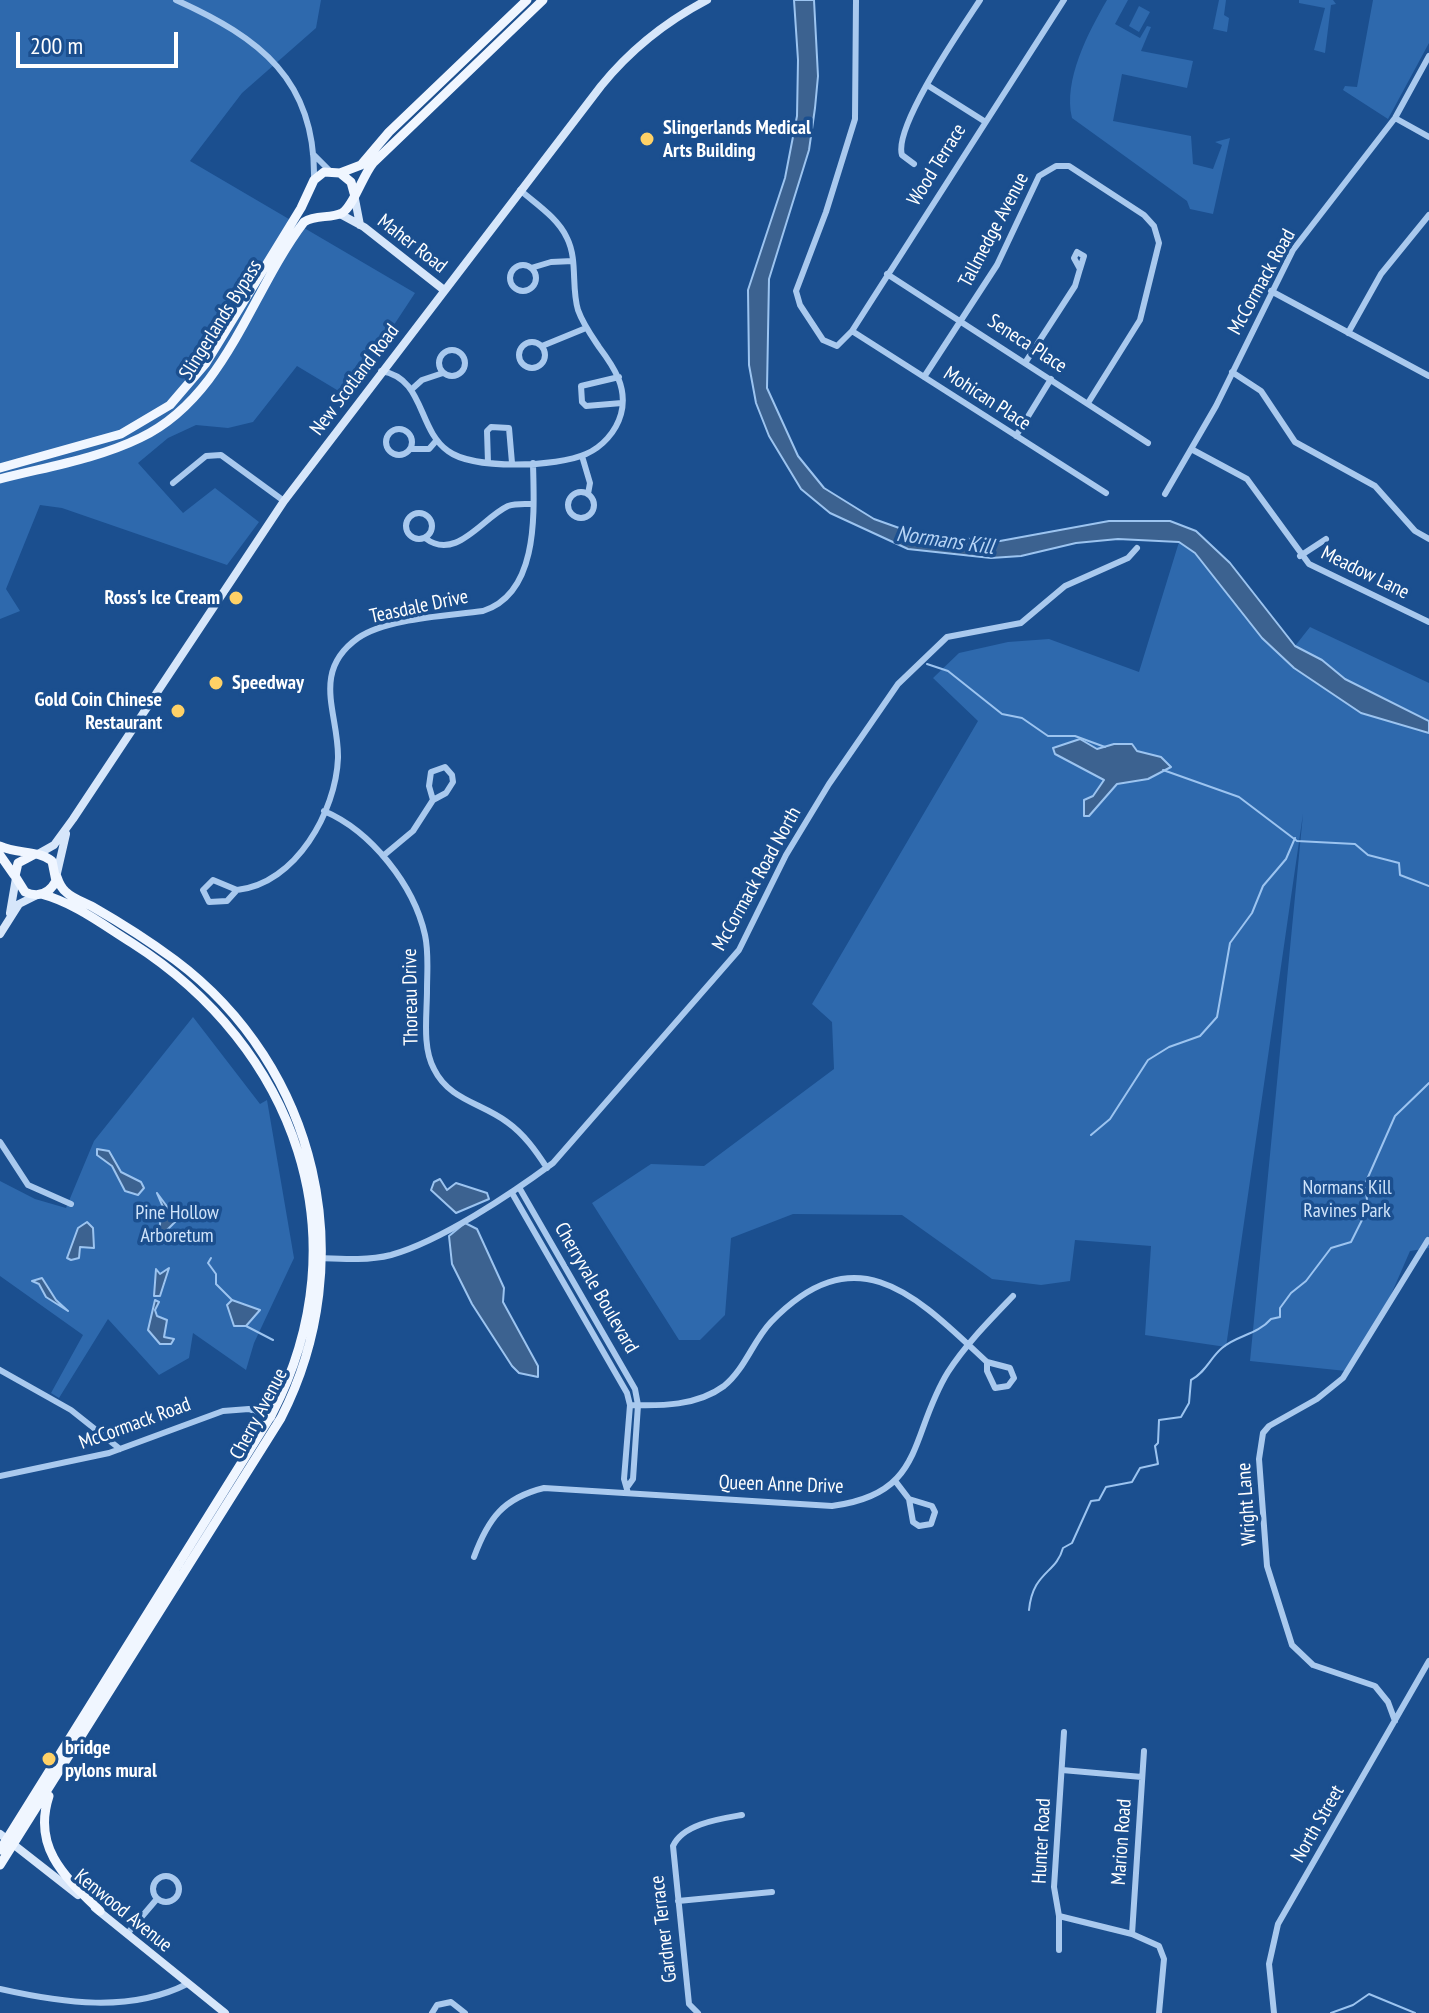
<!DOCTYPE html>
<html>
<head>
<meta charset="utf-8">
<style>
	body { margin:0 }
	#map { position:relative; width:1429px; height:2013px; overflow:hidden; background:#1b4f8f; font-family:"PT Sans Narrow",sans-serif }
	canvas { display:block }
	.scale { position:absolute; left:16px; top:32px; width:162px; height:36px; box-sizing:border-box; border:4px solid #fff; border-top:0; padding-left:10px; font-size:24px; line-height:28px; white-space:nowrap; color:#fff; -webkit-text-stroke:6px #1b4f8f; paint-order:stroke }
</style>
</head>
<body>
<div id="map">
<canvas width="1429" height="2013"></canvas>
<div class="scale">200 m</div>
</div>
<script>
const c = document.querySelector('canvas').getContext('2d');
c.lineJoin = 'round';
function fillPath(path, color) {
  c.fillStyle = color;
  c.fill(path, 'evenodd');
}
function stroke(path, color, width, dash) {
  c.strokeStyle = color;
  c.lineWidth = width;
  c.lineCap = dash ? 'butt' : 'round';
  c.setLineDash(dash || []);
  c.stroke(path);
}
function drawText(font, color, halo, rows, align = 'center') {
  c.font = font + ' "PT Sans Narrow",sans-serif';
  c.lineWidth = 7;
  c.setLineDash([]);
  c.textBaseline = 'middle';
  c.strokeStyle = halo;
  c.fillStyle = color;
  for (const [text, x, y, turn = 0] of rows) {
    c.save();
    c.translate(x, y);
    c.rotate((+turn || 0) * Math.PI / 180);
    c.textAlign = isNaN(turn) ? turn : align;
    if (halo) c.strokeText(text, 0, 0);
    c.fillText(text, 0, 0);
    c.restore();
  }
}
fillPath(new Path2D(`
	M0 0H321L316 28 242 93 190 161 415 293 347 396 297 366 253 422 228 428 196 425 168 438 138 463 183 513 215 488 259 522 227 565 62 508 40 505 6 589 20 611 0 619Z
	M1107 0H1128L1115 24 1140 38 1147 26 1151 27 1141 51 1193 61 1187 88 1122 74 1113 121 1191 136 1193 164 1213 169 1222 145 1215 142 1230 138 1213 214 1190 209 1187 201 1072 118C1063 80 1088 33 1107 0Z
	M1219 0H1226L1224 15 1229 18 1227 32 1213 29Z
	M1299 0H1333L1336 4 1331 5 1325 53 1314 50 1325 8 1299 3Z
	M1373 0H1429V43L1388 119 1343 90 1345 86 1357 87Z
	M1139 6 1150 12 1139 32 1129 26Z
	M1179 542 1195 553 1262 638 1294 668 1361 713 1429 733V1248L1410 1251 1390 1297 1346 1371 1250 1361 1303 814 1226 1347 1145 1335 1151 1246 1075 1240 1070 1281 1041 1285 992 1279 902 1215 793 1214 731 1238 725 1315 700 1340H679L592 1203 651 1164 704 1166 834 1069 832 1022 812 1004 978 721 933 678 959 653 1008 642 1049 639 1139 672Z
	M1310 627 1429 683V721L1345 679 1322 660 1295 646Z
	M193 1017 260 1104 267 1100 294 1258 254 1343 246 1370 193 1333 189 1358 159 1375 108 1319 59 1398 51 1393 83 1335 0 1276V1181L35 1199 66 1208 94 1141Z`), '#2e69ad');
const water = new Path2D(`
	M794 0H814L818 76 815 108 809 150 769 279 767 388 798 456 824 488 874 519 916 534 957 538 1000 541 1109 521H1170L1196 531 1230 563 1295 646 1322 660 1345 679 1429 721V733L1361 713 1294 668 1262 638 1195 553 1179 542 1118 539 1076 543 1021 556 991 558 908 549 830 513 801 489 769 436 756 403 749 365 748 290 785 178 797 116 798 60Z
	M1080 739 1097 749 1114 744H1132L1137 751 1161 757 1171 767 1148 779 1117 784 1089 816H1084V800L1093 796 1104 780 1055 754 1053 748Z
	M97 1149 109 1151 121 1172 141 1182 144 1188 138 1195 125 1191 112 1166 97 1155Z
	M440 1179 447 1190 456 1183 487 1193 489 1199 456 1213 431 1190 434 1182Z
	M157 1193 177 1220 161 1236 158 1235 163 1207Z
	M87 1222 93 1228 94 1248 80 1247 79 1258 71 1260 67 1258 78 1228Z
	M465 1223 477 1229 504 1288 503 1302 538 1366V1377L519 1373 512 1366 472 1304 452 1264 449 1236Z
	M169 1268 160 1296H154L156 1269 160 1274Z
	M42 1278 56 1300 68 1311 46 1297 39 1284 32 1281Z
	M155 1300 159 1302 155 1310 157 1316 167 1320 164 1337 174 1339 171 1344H160L148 1330Z
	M232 1300 260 1310 246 1326H234L227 1305Z`);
fillPath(water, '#3c6290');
stroke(water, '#9cc4f0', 2);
stroke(new Path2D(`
	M927 664 948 671 1002 714 1022 718 1048 736H1075L1105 747
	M1163 770 1239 797 1297 841 1355 844 1368 855 1399 863 1400 875 1429 886
	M1091 1135 1110 1119 1148 1060 1169 1047 1200 1036 1217 1017 1230 943 1252 913 1263 886 1286 859 1295 838
	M211 1258 208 1263 216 1274V1284L232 1300
	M246 1326 273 1340
	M1029 1610C1033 1571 1056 1574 1063 1548L1072 1543 1091 1501 1099 1500 1106 1487 1132 1482 1140 1468 1158 1464 1155 1446 1158 1443 1159 1420 1181 1417 1189 1403 1191 1380C1206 1372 1210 1358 1222 1348 1237 1335 1257 1335 1271 1319L1280 1317V1308L1291 1293 1306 1281 1331 1248 1351 1242 1368 1208 1365 1184 1395 1116 1429 1083
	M1331 2013 1353 2005 1369 1994 1415 2013`), '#9cc4f0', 2);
stroke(new Path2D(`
	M176 0C260 38 316 80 314 179
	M856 0 855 119 826 212 796 291 800 305 823 340 837 346 852 331 1064 0
	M927 85 984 121
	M1395 118 1429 137
	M313 154 330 171
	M914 164 902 155C893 127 963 26 980 0
	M1077 252 1084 256 1080 269 1074 258Z
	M510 278a13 13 0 1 1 26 0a13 13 0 1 1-26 0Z
	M531 268 551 262 573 261
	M887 274 1148 443
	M1271 291 1429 376
	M852 331 1106 493
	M1348 333 1381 274 1429 215
	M519 355a13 13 0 1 1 26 0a13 13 0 1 1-26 0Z
	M542 346 586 328
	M439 363a13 13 0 1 1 26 0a13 13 0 1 1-26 0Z
	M1025 363 1075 286 1080 269
	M381 371C425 378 417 429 448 451 473 470 557 467 586 454 602 447 616 432 621 414 628 388 614 367 599 347 591 335 583 324 578 310 571 287 578 260 567 238 558 218 536 204 520 190
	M1232 372 1261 391 1295 442 1375 486 1415 531 1429 539
	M619 377 581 386 582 402 586 406 622 403
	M924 377 997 265 1039 176 1056 166H1069L1144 215 1154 226 1159 243 1140 320 1088 403
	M412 389 422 380 443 373
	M386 442a13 13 0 1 1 26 0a13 13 0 1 1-26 0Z
	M1016 436 1051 379
	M410 449H429L436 441
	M1193 450 1247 479 1309 564 1429 622
	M582 456 590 483 588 494
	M488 463 487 431 491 427 509 428 512 463
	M173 483 206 456 221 455 284 501
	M568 505a13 13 0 1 1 26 0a13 13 0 1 1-26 0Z
	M1165 494 1216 406 1293 250 1395 118 1429 56
	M406 526a13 13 0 1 1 26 0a13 13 0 1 1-26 0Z
	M425 538C456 562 482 518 508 506 516 503 525 504 533 504
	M1300 556 1326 539
	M445 767 452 775 453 782 446 793 433 800 429 786 431 772Z
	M324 811C371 831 414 885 425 935 429 953 427 973 427 990 427 1015 422 1047 434 1069 449 1100 482 1103 507 1122 524 1134 536 1151 547 1168
	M383 856 413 831 433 800
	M213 880 237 890 227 901 209 902 203 890Z
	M237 890C296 884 336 811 338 758 339 714 310 672 358 638 387 618 448 616 483 611 540 593 534 510 533 463
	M0 1142 28 1185 71 1204
	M520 1189 635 1389 638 1405 633 1479 628 1486
	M512 1193 627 1393 630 1405 624 1479 628 1493
	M316 1258C341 1259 367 1261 391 1255 441 1241 511 1194 553 1163L739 950 786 855 829 784 898 684 947 637 1021 623 1065 586 1128 558 1137 548
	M987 1362 1010 1368 1014 1378 1008 1386 995 1388 987 1371Z
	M0 1370 71 1410 120 1449
	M630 1405C661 1406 697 1406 724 1386 745 1369 753 1341 771 1322 858 1232 918 1298 987 1362
	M0 1476 109 1453 223 1411 249 1409 272 1418
	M896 1482 909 1499 932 1506 935 1512 931 1524 919 1526 913 1522 909 1499
	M474 1557C488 1519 503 1498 544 1488L832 1506C926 1494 909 1435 948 1372 966 1344 990 1320 1013 1296
	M1395 1721 1388 1702 1375 1686 1313 1665 1292 1645 1267 1566 1259 1459 1263 1433 1269 1426 1317 1399 1343 1378 1428 1240
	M1062 1770 1142 1777
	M153 1889a13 13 0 1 1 26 0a13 13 0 1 1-26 0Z
	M678 1901 772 1892
	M1059 1916 1132 1934 1159 1946 1164 1959 1159 2013
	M127 1934 156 1900
	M1132 1934 1144 1751
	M1059 1950V1916L1054 1887 1064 1732
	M0 1989C62 2003 130 2013 187 1984
	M432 2013 437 2005 451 2002 465 2013
	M698 2013 689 2004 673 1846C683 1824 719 1819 742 1815
	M1274 2013 1269 1964 1278 1924 1429 1661`), '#a9c9ee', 6);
stroke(new Path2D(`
	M354 194 360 225
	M340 214 364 227 444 290
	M38 854 54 845 73 819 284 501 601 86C631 49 665 22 707 0
	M57 873 66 834
	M10 913 16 878
	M0 934 19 904 37 895
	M0 1834 78 1895
	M95 1908 225 2013`), '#d6e6fa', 8);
stroke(new Path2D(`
	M340 173 361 165 389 132 527 0
	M0 468 121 434 170 405 206 363 301 208 314 180 324 172 340 173 351 182 354 193
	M0 479C46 467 97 459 140 438 226 397 250 293 304 222 316 214 330 219 342 213 353 207 363 175 373 163L543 0
	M0 846C17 854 38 850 52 861L56 881C49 894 38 898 25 892L15 876 18 863 35 854
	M0 855 14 875
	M49 1796C32 1848 65 1877 100 1911
	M0 1850 272 1414C364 1236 295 1047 132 943 103 925 75 903 41 894
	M0 1865 281 1418C362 1260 318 1067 175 960 149 941 121 923 93 907 84 902 73 899 66 892 61 888 59 883 57 877`), '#f0f6ff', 9);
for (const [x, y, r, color] of [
	[647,139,8,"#ffd166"],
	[236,598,8,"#ffd166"],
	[216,683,8,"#ffd166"],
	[178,711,8,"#ffd166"],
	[49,1759,8,"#ffd166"]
]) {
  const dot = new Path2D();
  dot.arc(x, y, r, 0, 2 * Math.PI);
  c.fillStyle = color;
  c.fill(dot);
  stroke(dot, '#1b4f8f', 3);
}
drawText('bold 20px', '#fff', '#1b4f8f', [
	["Slingerlands Medical",663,128],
	["Arts Building",663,151],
	["Ross's Ice Cream",220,598,"right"],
	["Speedway",232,683],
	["Gold Coin Chinese",162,700,"right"],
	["Restaurant",162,723,"right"],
	["bridge",65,1748],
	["pylons mural",65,1771]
], 'left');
drawText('20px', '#fff', '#1b4f8f', [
	["Wood Terrace",937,165,-58],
	["Tallmedge Avenue",994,230,-62],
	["Maher Road",412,244,38],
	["McCormack Road",1262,282,-61],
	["Slingerlands Bypass",221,320,-58],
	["Seneca Place",1027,344,33],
	["New Scotland Road",355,380,-53],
	["Mohican Place",987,399,33],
	["Meadow Lane",1365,573,26],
	["Teasdale Drive",419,607,-12],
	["McCormack Road North",757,879,-61],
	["Thoreau Drive",411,997,-91],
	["Cherryvale Boulevard",596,1288,60],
	["Cherry Avenue",259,1414,-62],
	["McCormack Road",135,1424,-20],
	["Queen Anne Drive",781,1485,2],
	["Wright Lane",1247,1504,-94],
	["North Street",1318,1824,-60],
	["Hunter Road",1042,1841,-87],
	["Marion Road",1122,1842,-86],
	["Kenwood Avenue",123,1911,39],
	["Gardner Terrace",664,1929,-97]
]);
drawText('20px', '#cfe3fa', '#1b4f8f', [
	["Normans Kill",1347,1188],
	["Ravines Park",1347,1211],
	["Pine Hollow",177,1213],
	["Arboretum",177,1236]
]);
drawText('italic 22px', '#b5d3f5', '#1b4f8f', [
	["Normans Kill",945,541,8]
]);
</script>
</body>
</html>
